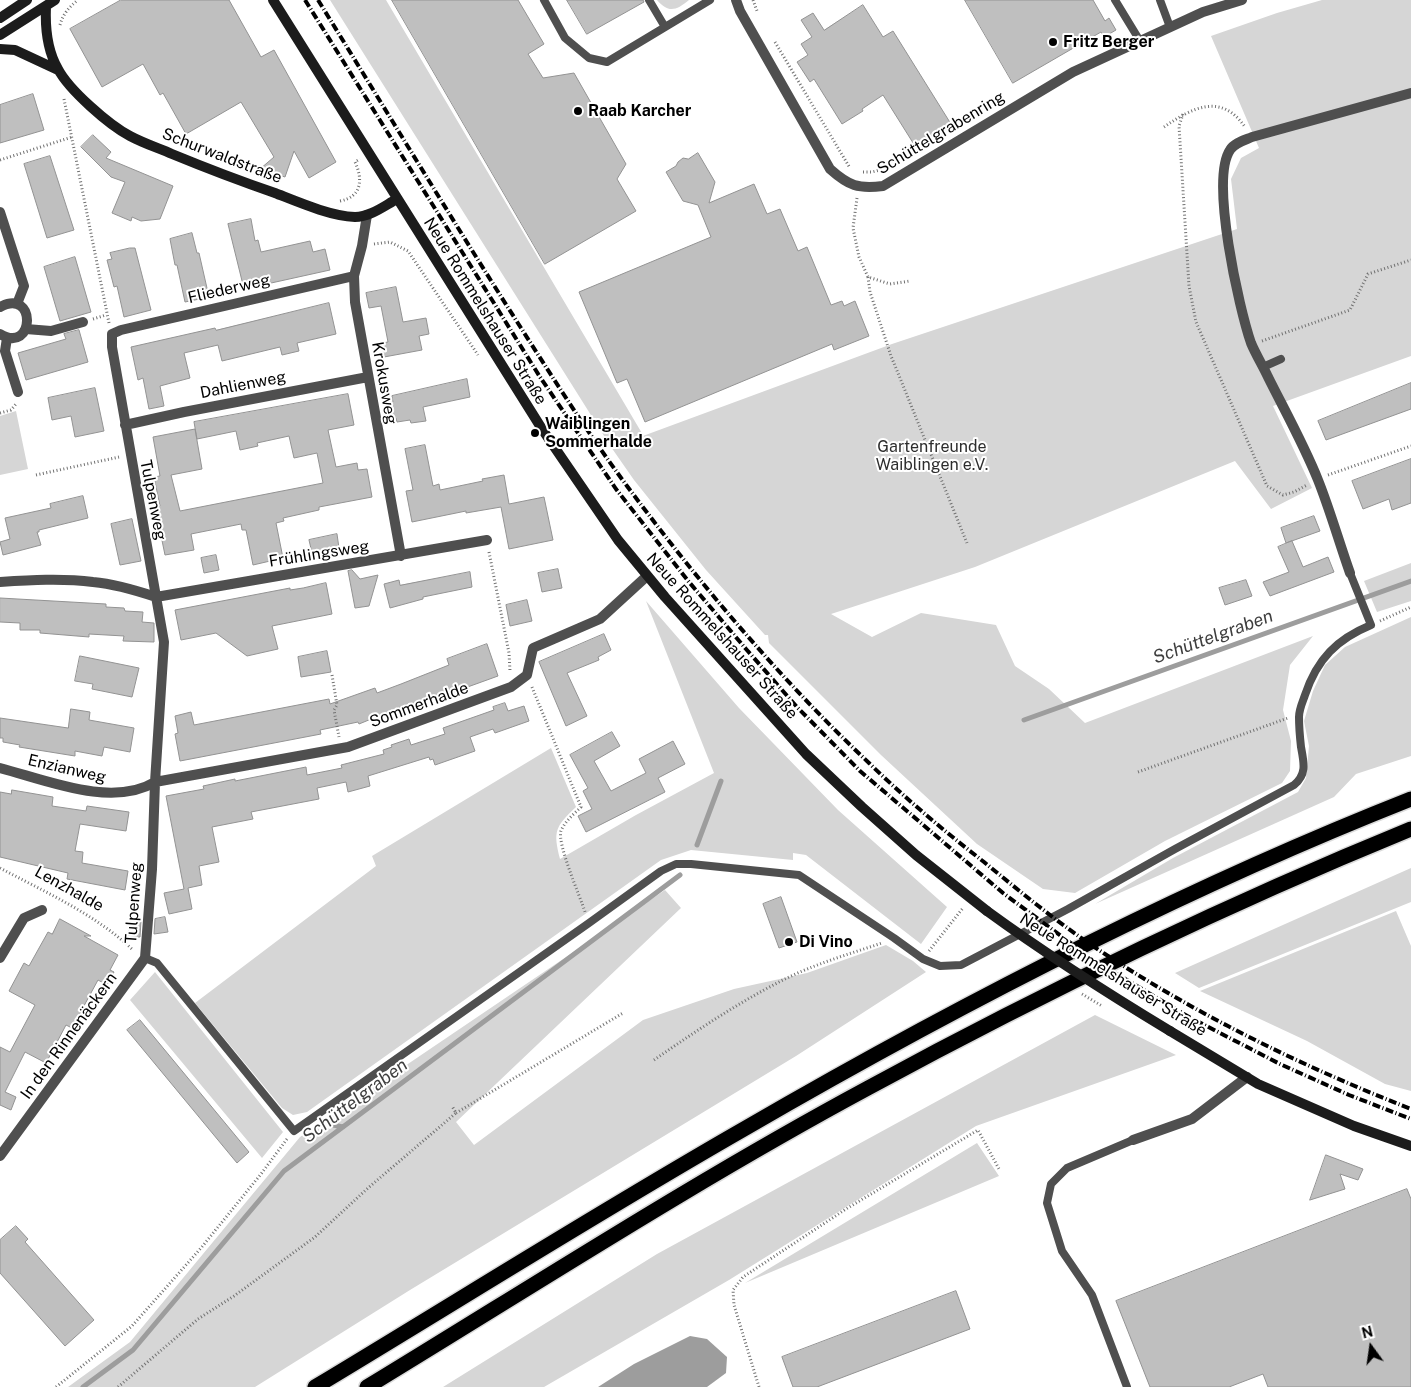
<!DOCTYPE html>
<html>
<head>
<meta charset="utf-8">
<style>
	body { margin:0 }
	#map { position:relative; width:1411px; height:1387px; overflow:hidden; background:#fff; font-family:"Public Sans",sans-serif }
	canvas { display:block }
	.north { position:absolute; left:1346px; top:1322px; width:50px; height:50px; -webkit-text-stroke:4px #fff; paint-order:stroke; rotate:346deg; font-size:14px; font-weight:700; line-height:20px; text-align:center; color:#000 }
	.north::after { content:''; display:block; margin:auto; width:18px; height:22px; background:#000; clip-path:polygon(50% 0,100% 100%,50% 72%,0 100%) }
</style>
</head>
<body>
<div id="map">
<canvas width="1411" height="1387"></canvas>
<div class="north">N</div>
</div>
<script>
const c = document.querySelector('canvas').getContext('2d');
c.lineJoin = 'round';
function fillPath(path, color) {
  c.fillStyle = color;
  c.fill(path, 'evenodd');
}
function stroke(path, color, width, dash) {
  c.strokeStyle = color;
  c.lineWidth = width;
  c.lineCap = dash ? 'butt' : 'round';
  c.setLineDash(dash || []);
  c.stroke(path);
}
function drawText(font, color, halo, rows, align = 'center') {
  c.font = font + ' "Public Sans",sans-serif';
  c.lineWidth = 4;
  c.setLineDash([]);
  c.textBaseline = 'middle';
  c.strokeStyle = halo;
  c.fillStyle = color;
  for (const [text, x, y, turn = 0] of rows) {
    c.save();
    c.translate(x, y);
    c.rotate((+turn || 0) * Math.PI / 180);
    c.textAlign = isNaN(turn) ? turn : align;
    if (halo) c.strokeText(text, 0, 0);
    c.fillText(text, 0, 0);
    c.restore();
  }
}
fillPath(new Path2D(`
	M330 0H386L643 435 632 440 892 344 1237 229 1231 179 1241 158 1259 148 1211 36 1277 13 1322 0H1411V356L1273 406 1312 488 1271 509 1235 461 975 567 831 614 872 637 921 613 996 625 1015 666 1049 689 1085 723 1313 636 1290 665 1283 710 1291 741 1290 771 1282 783 1165 841 1075 893 1043 889 977 844 881 755 769 643 768 635H765L706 570 634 480 611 447Z
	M657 0H689C676 11 668 13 657 0Z
	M16 411 28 469 0 475V416Z
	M1411 563V601L1377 612 1364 581Z
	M646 601 739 708 838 810 947 907 921 944 806 855 793 853V860L691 850 661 860 307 1112 293 1115 282 1108 195 1003 376 866 372 856 551 748 576 807C555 827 553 831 560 859L636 815 714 773Z
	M1411 617V756L1356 774 1334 797 1095 904 1173 858 1298 792 1306 778 1309 746 1304 721 1313 691 1325 665 1345 647Z
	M1411 868V902L1199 988 1175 973Z
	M665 890 681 908 456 1122 474 1145 643 1020 734 989 807 973 886 945 913 961 926 972 796 1056 410 1290 255 1387H68L130 1342 300 1137Z
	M1396 911 1411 946V1091L1385 1084 1307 1041 1200 991Z
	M155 972 283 1132 262 1158 130 1000Z
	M1095 1015 1176 1055 976 1126 729 1280 544 1387H443L657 1254Z
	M977 1143 999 1176 745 1283Z`), '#d6d6d6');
fillPath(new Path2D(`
	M690 1336 707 1339 727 1357 726 1373 707 1387H598L634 1364Z`), '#9d9d9d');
stroke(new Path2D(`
	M1024 720 1411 581
	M697 845 721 781
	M333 1125 343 1127
	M83 1387 133 1350 284 1171 680 875`), '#9d9d9d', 5);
const building = new Path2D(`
	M121 0H229L261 57 274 50 336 162 309 178 294 151 285 177 260 169 274 157 241 102 186 134 163 93 160 95 143 64 102 87 70 29Z
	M392 0H518L544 44 528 54 543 78 574 73 626 164 617 179 636 211 545 264Z
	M567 0H643L644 2 587 34Z
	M965 0H1093L1105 21 1109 18 1116 30 1104 37 1101 32 1013 83Z
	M863 5 883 37 893 31 951 124 915 146 883 95 862 109 863 111 842 124 814 79 810 82 797 62 808 55 801 44 812 37 801 20 813 13 824 30Z
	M33 94 44 130 0 143V105Z
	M93 135 111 152 106 158 173 186 160 219 141 221 132 217 131 221 112 213 125 182 111 177 81 147Z
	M698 153 715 182 709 203 754 184 767 214 780 209 798 251 807 247 831 305 842 301 844 306 855 301 869 336 834 350 832 344 645 422 627 379 617 383 579 292 711 237 698 205 683 201 666 172 676 166 678 162 683 158 688 159Z
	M50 156 74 230 47 238 24 164Z
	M251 219 255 241 258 240 261 252 310 241 313 252 325 249 330 270 244 289 228 224Z
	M192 233 197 253H199L209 297 185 302 177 265H175L170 239Z
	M130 248H135L151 310 124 317 117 286 114 287 107 260 112 259 110 253Z
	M75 257 91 312 60 321 44 267Z
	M396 287 403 322 426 318 429 334 419 336 422 350 384 357 382 343 388 342 381 306 369 308 366 293Z
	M329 303 336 334 297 343 299 351 282 355 280 347 222 361 218 345 184 353 190 378 160 386 164 406 149 409 143 378 138 380 131 347 215 328 216 330Z
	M79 330 88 362 26 380 18 353 66 339 64 334Z
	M467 379 470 397 423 407 426 421 411 423 410 420 397 422 396 418 387 420 384 404 393 402 392 396Z
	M1411 383V409L1326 440 1318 421Z
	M95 388 104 431 75 437 71 416 52 420 48 398Z
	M348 394 354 425 328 430 336 467 357 463 358 470 367 469 372 497 319 507V510L283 518 284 521 276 523 283 558 253 565 246 530H242L241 524 191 534 194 550 165 555 159 526H162L158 507 160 506 154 477 160 476 153 437 195 429 202 469 171 475 180 511 323 483 317 453 294 458 289 436 257 443 258 446 240 450 236 431 197 439 194 422Z
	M425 445 433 486 439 484 440 490 483 481 482 479 504 475 509 504 544 497 553 540 509 549 501 507 466 513V511L412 522 406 491 413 490 405 449Z
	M1411 459V503L1392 510 1389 499 1363 509 1352 481Z
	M83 496 88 518 39 530V532H37L41 545 3 555 0 542 10 539 5 518 51 508 50 504Z
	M1314 516 1320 531 1286 543 1281 528Z
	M132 519 141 561 120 565 111 524Z
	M337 534 339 548 312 553 309 540Z
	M1292 541 1303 567 1328 557 1334 572 1270 596 1263 582 1289 572 1278 547Z
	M216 555 219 570 204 573 201 558Z
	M558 569 562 588 542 592 538 573Z
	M352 570 360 579 378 575 369 606 355 608 348 571Z
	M470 572 472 587 423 597V599L390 608 384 584 399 580 400 585Z
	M1246 580 1252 596 1225 605 1219 588Z
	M326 583 332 614 272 626 278 649 247 656 216 633 181 640 175 610 290 588V590L303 588Z
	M0 598 106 604V607L124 608 125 611 143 612 142 622 154 623V642L123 641 124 636 89 634V637L40 633V630H20V623L0 622Z
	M527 600 532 621 510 626 506 605Z
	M604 634 611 650 598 657 599 660 567 673 587 716 566 726 539 662Z
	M487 644 498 676 451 693 450 690 409 706 408 704 359 724 358 722 320 730 321 734 180 761 175 734 178 733 175 716 191 712 194 725 329 699 330 704 375 688 377 693 401 684 449 665 447 659Z
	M327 651 331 672 301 677 298 657Z
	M80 656 139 668 132 697 92 689 93 684 75 681Z
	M505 703 508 711 524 706 529 721 495 733 493 729 470 737 475 751 435 765 433 759 430 760 429 757 368 776 370 786 348 792 346 782 317 788 319 799 251 812 253 819 212 827 219 862 199 866 202 885 188 888 192 909 169 914 164 893 184 889 166 796 204 789 203 786 235 779V781L306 767 307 775 342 768 341 765 384 754 383 750 392 747 391 745 409 739 411 745 445 734 443 728 494 710 493 707Z
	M71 709 90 712 89 720 134 728 130 752 104 747 102 756 75 751V756L19 747 20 745 3 742V738H0V718L68 728Z
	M612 732 620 746 594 761 611 791 646 773 639 759 673 741 685 764 658 778 665 792 586 832 578 816 592 809 583 791 588 788 570 755Z
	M12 790 53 797 52 806 86 811 87 806 129 812 126 831 80 824 75 851 83 852 82 863 128 871 125 890 67 879 68 873 0 857V792L11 794Z
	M781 897 797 942 779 948 763 904Z
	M165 917 168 932 154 934 155 919Z
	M60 919 91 936H84L118 955 110 970 114 972 107 985 98 980 72 1028 66 1025 46 1063 25 1052 5 1092 16 1097 11 1110 0 1105V1047L10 1052 35 1005 9 991 24 963 29 966 48 932 52 934Z
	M141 921 140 937H128L129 924Z
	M140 1020 249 1152 237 1163 127 1030Z
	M1326 1155 1363 1169 1358 1180 1340 1174 1345 1189 1310 1200Z
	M1407 1189 1411 1199V1387H1268L1263 1374 1229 1387H1150L1116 1301Z
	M16 1226 28 1239 25 1242 94 1320 65 1346 0 1273V1240Z
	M956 1291 970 1329 817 1387H793L782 1357Z`);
fillPath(building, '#bfbfbf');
stroke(building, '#939393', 1);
const highway = new Path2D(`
	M315 1387C458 1301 599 1212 744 1129 958 1005 1180 890 1411 799
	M367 1387C533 1286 697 1180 868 1088 1045 992 1225 905 1411 829`);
stroke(highway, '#dbdbdb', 18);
stroke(new Path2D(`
	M753 0 757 11
	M60 25C63 14 69 7 78 0
	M775 42 850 168
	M64 99 109 323
	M1183 114 1179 126 1189 286 1196 322 1267 486 1283 495 1294 492 1307 485
	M1164 127C1192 108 1221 92 1245 127
	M0 160 72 137
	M863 172H872L884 169
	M857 198 853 228 859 257 868 277 890 284 910 281
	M340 201C362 197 363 179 355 162L360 159
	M374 244 390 242 408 251 478 355
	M868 277 870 292 891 356 967 543
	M93 319 106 315
	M1262 341 1350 310 1368 274 1411 260
	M0 413 11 410 16 404
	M36 475 119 457
	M1328 475 1411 446
	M489 552 509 653 510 671
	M1380 621 1411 607
	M332 675 337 705 334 710 339 737
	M532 687 581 807C574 814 565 821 561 831 557 844 580 896 585 912
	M1138 772 1288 718
	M0 868C45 892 95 914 133 950
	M929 951 963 908
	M654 1060C696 1031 739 1002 785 979 815 964 849 954 882 943
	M456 1113 623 1013
	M56 1387 132 1326 201 1248 261 1174 287 1139
	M118 1387 198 1319 234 1296 315 1237 368 1188 456 1113 452 1106
	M759 1387 734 1305 733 1290 743 1277 846 1209 978 1130 999 1169`), '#717171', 3, [1, 2.5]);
stroke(new Path2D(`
	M544 0 565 38 589 58 607 62 710 0
	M649 0 665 27
	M1115 0 1140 41
	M1160 0 1170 27
	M1263 367 1281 359
	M145 958 157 963 294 1131 589 923 661 871 676 864H691L799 875 894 938 923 959 940 966 961 965 1068 909 1175 849 1294 785C1307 774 1304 763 1301 747 1300 738 1299 726 1299 717 1299 709 1303 701 1305 695 1317 659 1337 639 1371 625L1350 573
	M1127 1387 1092 1295 1062 1251 1047 1203 1051 1184 1067 1168 1133 1140`), '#4f4f4f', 8);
stroke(new Path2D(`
	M736 0 740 11 830 169C849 186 858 189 883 186L1073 72 1203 12 1242 0
	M0 212 24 286 17 304
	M367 215 362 246 354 276 355 302 401 556
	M0 307C37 287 35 355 0 334
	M26 329 51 331 83 322
	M7 338 5 351 18 392
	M125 425 184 412 368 377
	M1350 573C1339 542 1330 510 1318 480 1304 445 1285 411 1268 377 1263 366 1256 355 1251 343 1239 308 1210 180 1230 150 1234 143 1245 140 1252 137L1411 93
	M0 582C30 580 62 578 93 582 114 584 135 590 156 597L487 540
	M0 768C46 780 112 808 155 782L348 747 511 687 527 675 533 648 600 619 647 576
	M0 958 24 918 42 910
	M1133 1140 1192 1119 1247 1077
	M0 1156 145 958 152 869 155 782 164 642 112 347V334L121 330 354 276`), '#4f4f4f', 10);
stroke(new Path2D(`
	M273 0 542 429 618 540 665 597 806 754 862 807 916 855 987 911
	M46 7C45 29 47 50 58 69 69 90 109 125 130 136 143 143 158 148 172 154 206 168 240 181 275 193 298 202 330 216 355 217 370 217 384 206 397 199
	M0 18 27 0
	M0 35 55 0
	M0 49 15 50 58 70
	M1170 1031 1258 1084 1354 1126 1411 1146`), '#1c1c1c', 10);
stroke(highway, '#000', 15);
stroke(new Path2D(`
	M305 0 540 377 616 489 689 582 746 649 797 707 860 771 1003 893 1095 961 1189 1017 1280 1064 1349 1095 1411 1119
	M318 0C381 102 443 205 507 306 546 367 584 428 627 486 700 584 780 679 869 763 905 798 944 831 984 862 1023 894 1063 927 1105 954 1201 1017 1304 1067 1411 1109`), '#000', 4, [8, 2.5, 1, 2.5]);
stroke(new Path2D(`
	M1082 994 1102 1006`), '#717171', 3, [1, 2.5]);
stroke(new Path2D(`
	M987 911C1046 954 1107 993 1170 1031`), '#1c1c1c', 10);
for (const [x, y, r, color] of [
	[1053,42,5,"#000"],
	[578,111,5,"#000"],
	[535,433,5,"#000"],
	[789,942,5,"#000"]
]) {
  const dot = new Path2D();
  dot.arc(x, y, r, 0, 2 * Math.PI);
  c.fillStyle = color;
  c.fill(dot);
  stroke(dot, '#fff', 2);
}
drawText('bold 16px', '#000', '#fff', [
	["Fritz Berger",1063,42],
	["Raab Karcher",588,111],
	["Waiblingen",545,424],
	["Sommerhalde",545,442],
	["Di Vino",799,942]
], 'left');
drawText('16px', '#000', '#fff', [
	["Schüttelgrabenring",941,133,-31],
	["Schurwaldstraße",222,156,21],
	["Fliederweg",229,289,-13],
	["Neue Rommelshauser Straße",485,311,58],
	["Krokusweg",384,383,80],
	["Dahlienweg",243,385,-11],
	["Tulpenweg",153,500,79],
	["Frühlingsweg",319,554,-9],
	["Neue Rommelshauser Straße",722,636,48],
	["Sommerhalde",419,705,-20],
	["Enzianweg",67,769,13],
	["Lenzhalde",69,889,29],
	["Tulpenweg",134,903,-86],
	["Neue Rommelshauser Straße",1113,975,32],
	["In den Rinnenäckern",69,1036,-54]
]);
drawText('16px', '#2d2d2d', '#fff', [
	["Gartenfreunde",932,447],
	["Waiblingen e.V.",932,465]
]);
drawText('italic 18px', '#3e3e3e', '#fff', [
	["Schüttelgraben",1213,637,-20],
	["Schüttelgraben",355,1101,-37]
]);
</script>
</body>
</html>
